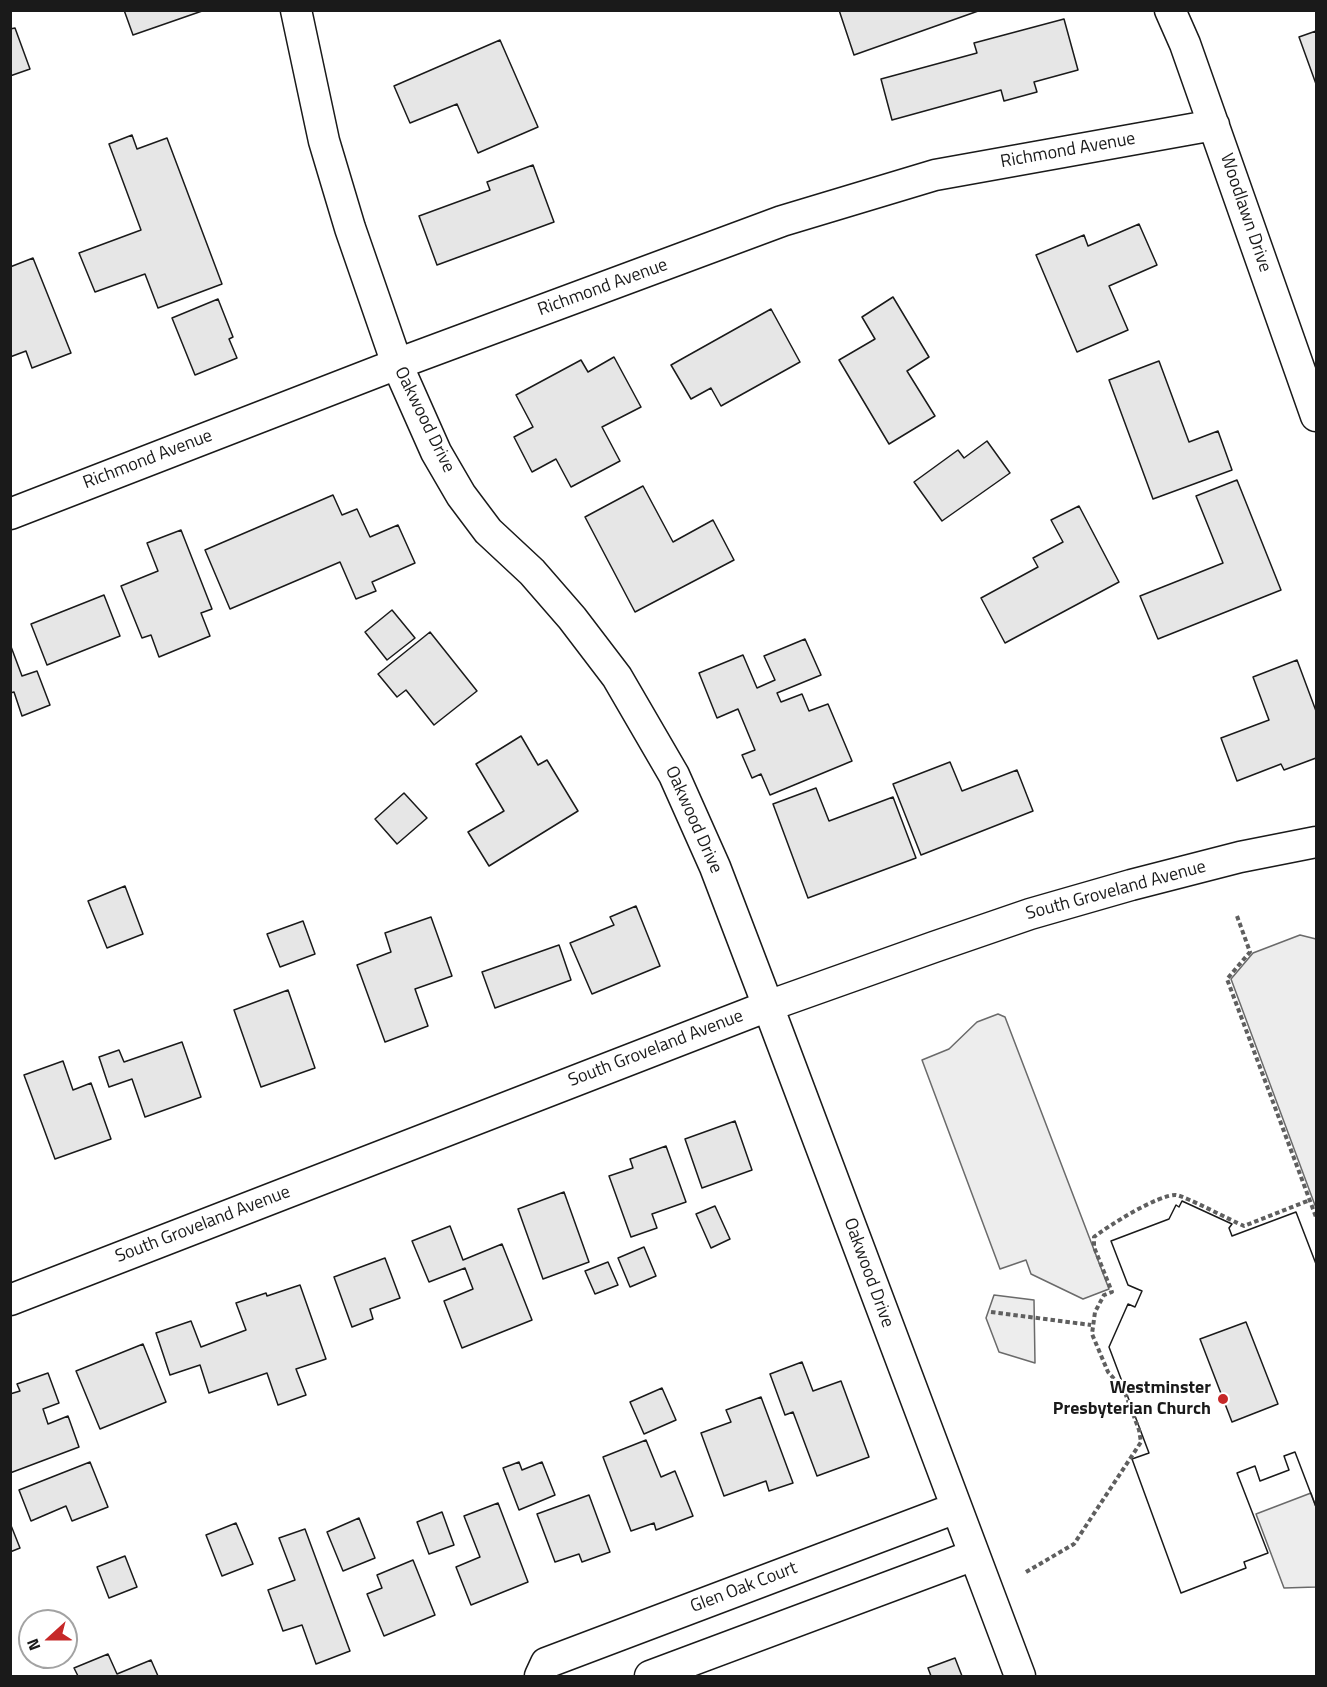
<!DOCTYPE html>
<html>
<head>
<meta charset="utf-8">
<style>
	body { margin:0 }
	#map { position:relative; width:1327px; height:1687px; overflow:hidden; background:#fff; font-family:"Titillium Web",sans-serif }
	canvas { display:block }
	.frame { position:absolute; inset:0; border:12px solid #1a1a1a; pointer-events:none }
	.north { position:absolute; left:18px; top:1609px; width:60px; height:60px; box-sizing:border-box; background:#fff; border:2px solid #a3a3a3; border-radius:50%; rotate:249deg; font-size:16px; font-weight:700; line-height:24px; text-align:center; color:#1a1a1a }
	.north::after { content:''; display:block; margin:auto; width:21px; height:27px; background:#c62828; clip-path:polygon(50% 0,100% 100%,50% 72%,0 100%) }
</style>
</head>
<body>
<div id="map">
<canvas width="1327" height="1687"></canvas>
<div class="frame"></div>
<div class="north">N</div>
</div>
<script>
const c = document.querySelector('canvas').getContext('2d');
c.lineJoin = 'round';
function fillPath(path, color) {
  c.fillStyle = color;
  c.fill(path, 'evenodd');
}
function stroke(path, color, width, dash) {
  c.strokeStyle = color;
  c.lineWidth = width;
  c.lineCap = dash ? 'butt' : 'round';
  c.setLineDash(dash || []);
  c.stroke(path);
}
function drawText(font, color, halo, rows, align = 'center') {
  c.font = font + ' "Titillium Web",sans-serif';
  c.lineWidth = 4.5;
  c.setLineDash([]);
  c.textBaseline = 'middle';
  c.strokeStyle = halo;
  c.fillStyle = color;
  for (const [text, x, y, turn = 0] of rows) {
    c.save();
    c.translate(x, y);
    c.rotate((+turn || 0) * Math.PI / 180);
    c.textAlign = isNaN(turn) ? turn : align;
    if (halo) c.strokeText(text, 0, 0);
    c.fillText(text, 0, 0);
    c.restore();
  }
}
const built = new Path2D(`
	M1300 935 1316 939V1208L1231 979 1253 953Z
	M998 1014 1005 1017 1109 1289 1083 1299 1031 1274 1026 1260 1000 1269 922 1060 949 1049 977 1022Z
	M994 1295 1034 1300 1035 1363 999 1352 986 1318Z
	M1311 1493 1316 1507V1587L1284 1588 1256 1514Z`);
fillPath(built, '#ededed');
stroke(built, '#6a6a6a', 1.5);
const building = new Path2D(`
	M124 10H205L133 35Z
	M839 10H981L854 55Z
	M1064 19 1078 70 1034 82 1037 92 1004 101 1001 90 892 120 881 79 977 53 974 43Z
	M15 28 30 69 10 76V29Z
	M1316 31V84L1299 37Z
	M500 40 538 127 478 153 457 104 410 123 394 86Z
	M132 135 137 149 167 138 222 284 158 308 145 274 95 292 79 253 141 230 109 144Z
	M533 165 554 222 437 265 419 216 490 190 487 182Z
	M1139 224 1157 265 1109 286 1128 330 1077 352 1036 255 1084 235 1088 246Z
	M33 258 71 353 32 368 26 351 10 357V267Z
	M893 297 929 357 907 371 935 416 889 444 839 360 875 339 862 317Z
	M218 299 233 337 229 339 237 358 195 375 172 318Z
	M771 309 800 362 721 406 711 388 691 399 671 365Z
	M614 357 641 407 602 427 620 461 571 487 556 459 532 472 514 437 533 427 516 395 581 360 588 372Z
	M1159 361 1189 442 1218 431 1232 470 1153 499 1109 380Z
	M987 441 1010 473 942 521 914 482 958 450 964 458Z
	M1237 480 1281 590 1158 639 1140 596 1223 563 1196 496Z
	M643 486 673 542 713 520 734 560 635 612 585 517Z
	M333 495 342 515 357 509 370 537 398 525 415 563 372 582 376 591 356 599 340 562 230 609 205 550Z
	M1079 506 1119 582 1005 643 981 598 1038 567 1033 558 1063 542 1051 520Z
	M181 530 212 609 201 613 210 636 159 657 151 635 142 638 121 586 158 571 147 543Z
	M104 595 120 636 47 665 31 624Z
	M392 610 415 638 387 660 365 632Z
	M430 632 477 691 434 725 406 690 397 697 378 674Z
	M805 639 821 675 777 693 781 702 802 694 809 711 828 704 852 761 770 795 761 774 752 778 742 755 755 750 738 709 717 718 699 673 743 655 757 688 775 680 764 656Z
	M10 644 22 676 37 671 50 705 22 716 14 692 10 693Z
	M1297 660 1316 711V758L1284 770 1281 764 1237 781 1221 738 1269 720 1253 677Z
	M521 736 538 765 547 760 578 811 489 866 468 832 504 811 476 764Z
	M950 762 962 791 1017 770 1033 811 921 855 893 784Z
	M816 788 829 821 893 797 916 858 808 898 773 804Z
	M404 793 427 818 397 844 375 819Z
	M125 886 143 934 107 948 88 901Z
	M636 906 660 966 592 994 570 943 614 925 610 917Z
	M431 917 452 976 415 989 428 1026 385 1042 357 965 391 952 385 933Z
	M303 921 315 954 280 967 267 934Z
	M559 945 571 980 495 1008 482 972Z
	M288 990 315 1068 261 1087 234 1010Z
	M182 1042 201 1097 145 1117 132 1079 109 1087 99 1057 119 1050 124 1062Z
	M63 1061 73 1090 91 1083 111 1139 55 1159 24 1075Z
	M735 1121 752 1170 702 1188 685 1139Z
	M666 1146 686 1202 652 1214 657 1228 631 1237 609 1176 633 1168 630 1159Z
	M564 1192 589 1262 543 1279 518 1209Z
	M1182 1201 1232 1224 1229 1228 1232 1236 1296 1212 1316 1264V1507L1295 1452 1284 1456 1289 1470 1260 1481 1255 1466 1237 1473 1268 1553 1244 1562 1246 1568 1181 1593 1132 1459 1149 1453 1109 1347 1128 1304 1135 1307 1142 1291 1128 1285 1111 1241 1169 1219 1176 1205 1179 1207ZM1246 1322 1278 1404 1232 1422 1200 1339Z
	M1182 1201 1232 1224 1229 1228 1232 1236 1296 1212 1316 1264V1507L1295 1452 1284 1456 1289 1470 1260 1481 1255 1466 1237 1473 1268 1553 1244 1562 1246 1568 1181 1593 1132 1459 1149 1453 1109 1347 1128 1304 1135 1307 1142 1291 1128 1285 1111 1241 1169 1219 1176 1205 1179 1207Z
	M715 1206 730 1239 711 1248 696 1214Z
	M450 1226 463 1260 502 1244 532 1320 462 1348 444 1301 473 1289 465 1268 429 1282 412 1241Z
	M644 1247 656 1276 630 1287 618 1258Z
	M385 1258 400 1298 370 1309 373 1319 352 1327 334 1277Z
	M608 1262 618 1285 595 1294 585 1271Z
	M300 1285 326 1359 296 1369 306 1395 278 1405 267 1373 209 1393 200 1365 170 1375 156 1333 191 1321 201 1347 246 1330 236 1303 266 1293 267 1296Z
	M143 1344 166 1402 100 1429 76 1371Z
	M802 1362 813 1391 841 1381 869 1457 817 1476 793 1412 785 1415 770 1374Z
	M48 1373 59 1403 43 1409 48 1424 68 1416 79 1447 10 1473V1394L20 1391 17 1384Z
	M662 1388 676 1420 644 1434 630 1402Z
	M761 1397 793 1483 769 1491 766 1481 724 1496 701 1433 731 1422 726 1410Z
	M646 1440 661 1477 675 1471 693 1516 656 1530 654 1523 631 1531 603 1457Z
	M90 1462 108 1507 72 1521 66 1506 31 1521 19 1490Z
	M519 1462 522 1470 542 1462 555 1495 519 1510 503 1468Z
	M589 1495 610 1552 582 1562 579 1554 555 1562 537 1514Z
	M498 1503 528 1582 471 1605 456 1567 480 1557 464 1516Z
	M442 1512 454 1545 429 1554 417 1522Z
	M359 1518 375 1558 343 1571 327 1532Z
	M10 1523 20 1548 10 1552Z
	M236 1523 253 1564 222 1576 206 1535Z
	M305 1529 350 1651 316 1664 302 1625 283 1631 268 1590 295 1580 279 1538Z
	M125 1556 137 1587 109 1598 97 1567Z
	M413 1560 435 1615 384 1636 367 1594 382 1588 377 1575Z
	M108 1654 117 1674 151 1660 158 1676H78L74 1668Z
	M955 1658 962 1676H931L928 1668Z`);
fillPath(building, '#e6e6e6');
stroke(building, '#1a1a1a', 1.5);
const street = new Path2D(`
	M296 10 324 141 350 228 397 364 436 452 461 495 488 531 532 572 572 618 617 677 674 775 715 867 768 1006 1020 1676
	M1170 10 1185 44 1316 416
	M10 514 397 364 782 221 935 175 1214 125
	M10 1300 768 1006 934 947 1030 914 1131 885 1240 857 1316 842
	M540 1676 546 1663 956 1508
	M650 1676 974 1555`);
stroke(street, '#1a1a1a', 33);
stroke(new Path2D(`
	M1237 916 1250 952 1227 979 1316 1217
	M991 1312 1091 1325
	M1026 1572 1074 1544 1141 1442 1139 1430 1124 1390 1108 1372 1092 1334 1095 1312 1104 1295 1112 1292 1094 1247V1237C1108 1226 1159 1194 1176 1195 1185 1196 1232 1221 1244 1226L1310 1200`), '#5f5f5f', 4, [4.5, 3]);
stroke(street, '#fff', 30);
for (const [x, y, r, color] of [
	[1223,1399,6,"#c62828"]
]) {
  const dot = new Path2D();
  dot.arc(x, y, r, 0, 2 * Math.PI);
  c.fillStyle = color;
  c.fill(dot);
  stroke(dot, '#fff', 2);
}
drawText('18px', '#1a1a1a', '#fff', [
	["Richmond Avenue",1068,151,-10],
	["Woodlawn Drive",1245,213,71],
	["Richmond Avenue",603,288,-20],
	["Oakwood Drive",424,420,64],
	["Richmond Avenue",148,460,-21],
	["Oakwood Drive",693,820,66],
	["South Groveland Avenue",1116,891,-15],
	["South Groveland Avenue",656,1049,-21],
	["South Groveland Avenue",203,1225,-21],
	["Oakwood Drive",868,1273,70],
	["Glen Oak Court",744,1588,-21]
]);
drawText('bold 18px', '#1a1a1a', '#fff', [
	["Westminster",1211,1389],
	["Presbyterian Church",1211,1410]
], 'right');
</script>
</body>
</html>
